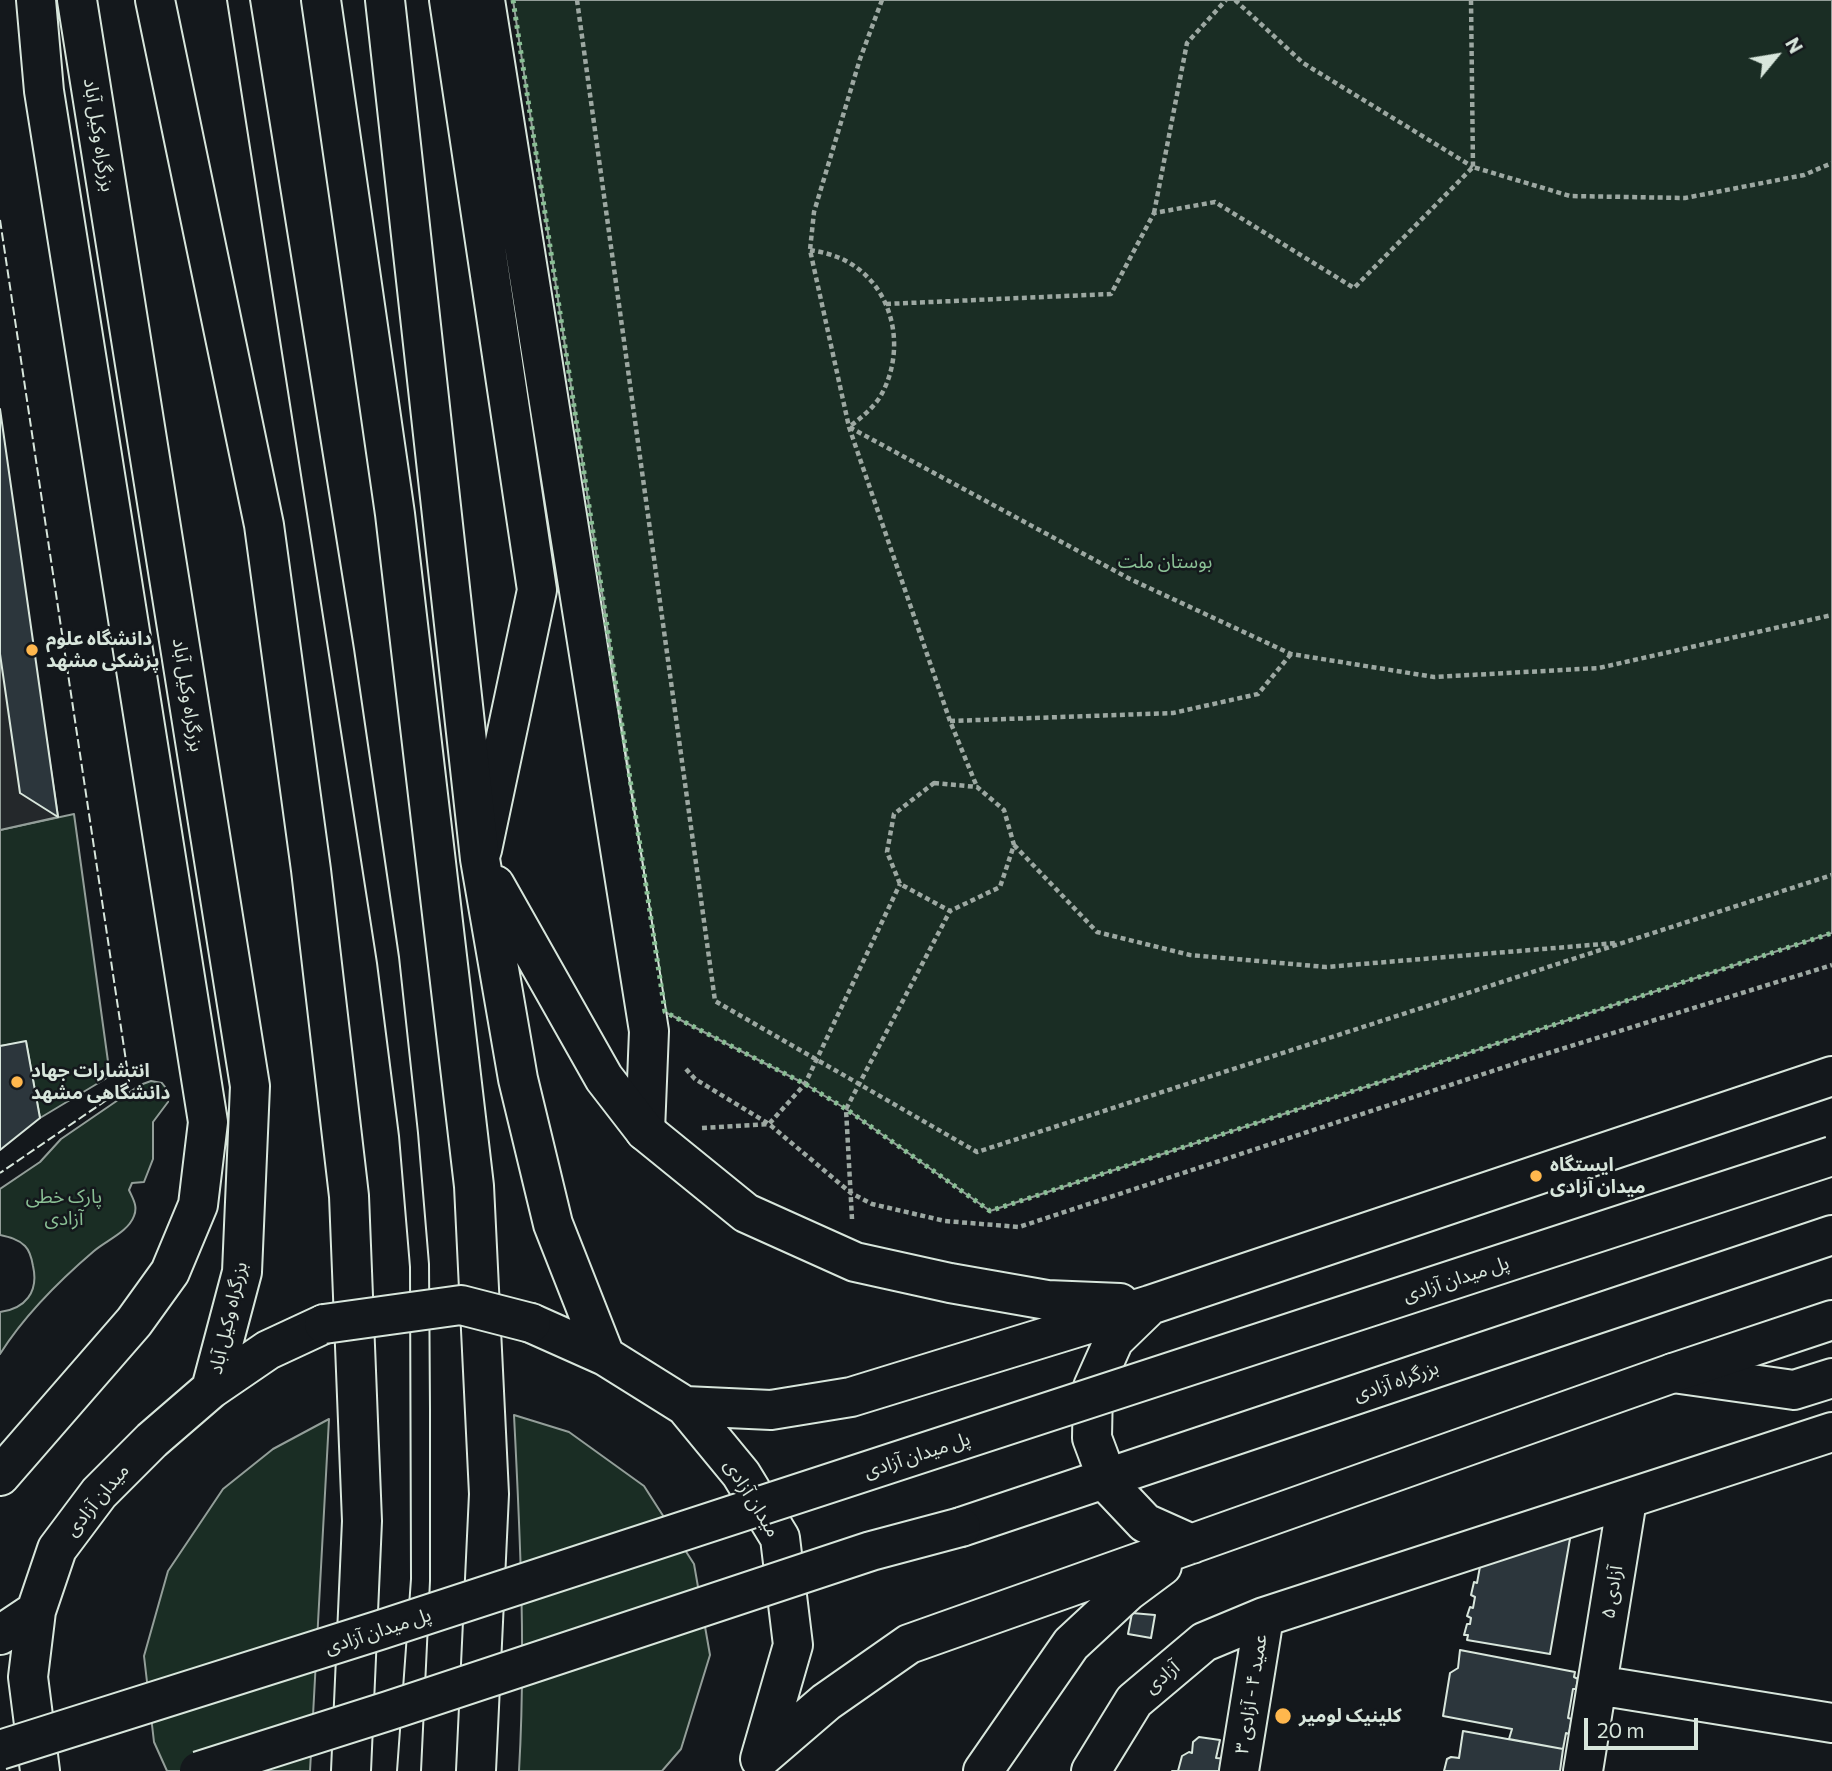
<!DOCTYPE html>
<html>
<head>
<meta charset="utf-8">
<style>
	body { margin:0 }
	#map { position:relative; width:1832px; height:1771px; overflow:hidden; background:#14181c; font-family:Commissioner,sans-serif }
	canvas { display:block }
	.north { position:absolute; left:1741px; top:21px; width:70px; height:70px; -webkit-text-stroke:5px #14181c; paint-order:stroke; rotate:60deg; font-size:19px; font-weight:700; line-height:28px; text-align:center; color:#d8e6dc }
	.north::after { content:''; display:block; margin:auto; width:24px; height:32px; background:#d8e6dc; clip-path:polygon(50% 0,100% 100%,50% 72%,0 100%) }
	.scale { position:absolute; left:1584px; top:1718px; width:114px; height:32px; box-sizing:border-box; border:4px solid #d8e6dc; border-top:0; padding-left:9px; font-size:21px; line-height:24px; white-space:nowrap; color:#d8e6dc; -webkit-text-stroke:5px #14181c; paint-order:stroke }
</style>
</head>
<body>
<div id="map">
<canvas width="1832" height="1771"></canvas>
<div class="north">N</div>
<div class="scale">20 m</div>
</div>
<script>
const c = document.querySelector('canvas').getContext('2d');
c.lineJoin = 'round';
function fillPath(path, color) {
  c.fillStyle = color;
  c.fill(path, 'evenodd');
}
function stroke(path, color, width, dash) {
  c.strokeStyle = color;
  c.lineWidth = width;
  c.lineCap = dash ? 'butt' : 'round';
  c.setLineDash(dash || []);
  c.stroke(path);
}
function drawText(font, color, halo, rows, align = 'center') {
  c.font = font + ' Commissioner,"Noto Sans Arabic",sans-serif';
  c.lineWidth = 5;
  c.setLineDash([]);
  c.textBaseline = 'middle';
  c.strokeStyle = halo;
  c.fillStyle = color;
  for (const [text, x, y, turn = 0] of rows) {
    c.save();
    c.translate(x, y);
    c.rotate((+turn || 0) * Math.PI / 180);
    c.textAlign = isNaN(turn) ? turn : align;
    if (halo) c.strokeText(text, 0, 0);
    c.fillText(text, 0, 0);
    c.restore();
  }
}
const green = new Path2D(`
	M513 0H1832V933L990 1211 846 1109 805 1084 665 1012Z
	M74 814 110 1076 40 1118 26 1042 0 1046V830Z
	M151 1081 162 1083 169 1092 168 1102 153 1122V1159L144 1182 132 1183 129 1190C133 1199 138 1206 134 1216 128 1232 107 1240 94 1251 60 1280 24 1316 0 1354V1312C25 1309 39 1292 33 1266 32 1260 30 1251 25 1246 18 1239 9 1237 0 1235V1189L40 1162 61 1139 140 1085Z
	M514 1415 569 1432 644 1486 694 1564 710 1655 681 1749 662 1771H519C526 1652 520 1533 514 1415Z
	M329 1419 310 1771H167L154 1742 144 1656 168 1571 223 1489 273 1449Z`);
fillPath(green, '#1a2d24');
stroke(green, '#939e99', 2);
const parking = new Path2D(`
	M0 430 58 817 0 830Z`);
fillPath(parking, '#24282b');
stroke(parking, '#939e99', 2);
const building = new Path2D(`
	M0 409 58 817 20 793 0 654Z
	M26 1041 40 1118 0 1150V1046Z
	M1571 1533 1550 1654 1467 1640 1468 1635H1464L1467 1624H1470L1471 1618 1467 1616 1470 1607 1473 1608 1475 1597 1471 1595 1474 1582 1477 1583 1481 1561Z
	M1132 1613 1155 1615 1151 1638 1128 1634Z
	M1460 1650 1575 1672 1574 1677 1578 1679 1576 1689H1573L1568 1718 1572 1719 1569 1734 1566 1733 1563 1749 1509 1739 1512 1729 1443 1716 1450 1673 1458 1668Z
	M1463 1731 1563 1749 1560 1771H1444L1447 1759 1451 1757 1459 1758Z
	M1199 1737 1220 1740 1216 1758 1230 1759 1227 1771H1172H1178L1182 1756 1189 1752 1192 1753 1193 1742Z`);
fillPath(building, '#2c363c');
stroke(building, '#d8e6dc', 2);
const minor = new Path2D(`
	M449 0 537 590 482 850
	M485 0 649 1031 645 1131
	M1673 1373 1794 1390 1832 1378
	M1597 1685 1832 1723
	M1091 1771 1134 1701 1204 1642 1264 1617 1832 1432
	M1239 1771 1264 1617
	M1583 1771 1627 1500`);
const highway = new Path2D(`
	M77 0 250 1086 242 1272 211 1389
	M155 0 264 525 311 870 349 1196 362 1521 351 1771
	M321 0 395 514 474 1186 489 1494 476 1771
	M385 0 480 859 518 1079 553 1224 605 1356
	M495 885 604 1078 645 1131 746 1213 855 1262 950 1283 1047 1300 1120 1303
	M1146 1309 1114 1340 1093 1387 1092 1438 1110 1486 1145 1523 1192 1544
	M531 1323 605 1356 685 1406 741 1474 780 1538 793 1645 760 1759
	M685 1406 771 1410 851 1397 1150 1305 1832 1076
	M0 1476 134 1322 170 1272 198 1205 208 1122 44 91 36 0
	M961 1527 1832 1235
	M0 1635 36 1611
	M762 1757 826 1702 909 1644 1673 1373 1832 1320
	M40 1771 28 1677 36 1611 57 1549 99 1493 152 1440 211 1389 268 1350 324 1324
	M983 1771 1071 1644 1127 1592 1162 1566`);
stroke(minor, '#d8e6dc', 42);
stroke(highway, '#d8e6dc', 42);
stroke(new Path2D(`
	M577 0 715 1001 977 1152 1832 875
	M882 0 860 59 814 212 810 250 849 427 950 721 977 787
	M1235 0 1303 63 1473 167
	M1471 0 1473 167
	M1154 213 1187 43 1226 0
	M810 250C822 252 835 255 846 261 895 287 907 351 880 397 872 409 861 418 849 427L1130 579 1291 654 1434 677 1599 668 1832 615
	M886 304 1111 294 1154 213 1215 202 1354 288 1473 167 1570 196 1685 198 1804 175 1832 163
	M950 721 1173 713 1258 694 1291 654
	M934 783 977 787 1004 810 1014 845 1000 887 950 911 900 884 887 852 894 814Z
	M1014 845 1097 932 1190 955 1326 967 1615 943
	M686 1069 695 1079 769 1124 851 1193 872 1204 945 1221 1019 1227 1526 1060 1832 965
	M702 1128 769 1124 805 1084 900 884
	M852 1219 846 1109 950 911`), '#9da8a2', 4.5, [5, 3.5]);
stroke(minor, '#14181c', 38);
stroke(highway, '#14181c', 38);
stroke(new Path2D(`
	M227 0 377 963 399 1136 410 1267 411 1579 397 1771
	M250 0 354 649 399 957 418 1133 429 1264 430 1409V1581L421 1771`), '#d8e6dc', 2);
const highwayBridge = new Path2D(`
	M324 1324 461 1305 531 1323
	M0 1750 380 1630 1832 1156
	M199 1771 388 1711 871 1551 961 1527`);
stroke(highwayBridge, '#d8e6dc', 42, []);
stroke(highwayBridge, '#14181c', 38);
stroke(new Path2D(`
	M513 0 665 1012 805 1084 846 1109 990 1211 1832 933`), '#8ac095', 5, [3.5, 5]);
stroke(new Path2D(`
	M0 220 129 1081 111 1097 0 1173`), '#d8e6dc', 2, [9, 3.5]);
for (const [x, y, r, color] of [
	[32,650,7,"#ffb74d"],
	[17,1082,7,"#ffb74d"],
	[1536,1176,7,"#ffb74d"],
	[1283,1716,9,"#ffb74d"]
]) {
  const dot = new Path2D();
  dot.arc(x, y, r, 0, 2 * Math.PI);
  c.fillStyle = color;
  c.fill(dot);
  stroke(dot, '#14181c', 2.5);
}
drawText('19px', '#d8e6dc', '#14181c', [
	["بزرگراه وکیل آباد",99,135,81],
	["بزرگراه وکیل آباد",188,695,81],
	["پل میدان آزادی",1456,1279,-18],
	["بزرگراه وکیل آباد",228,1318,-77],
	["بزرگراه آزادی",1396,1381,-19],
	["پل میدان آزادی",917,1455,-18],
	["میدان آزادی",752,1498,58],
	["میدان آزادی",97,1500,-50],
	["آزادی ۵",1612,1592,-81],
	["پل میدان آزادی",378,1631,-18],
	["آزادی",1162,1677,-40],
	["عمید ۴ - آزادی ۳",1251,1694,-81]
]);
drawText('19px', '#8ac095', '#14181c', [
	["بوستان ملت",1165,562],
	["پارک خطی",64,1197],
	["آزادی",64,1219]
]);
drawText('bold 19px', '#d8e6dc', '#14181c', [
	["دانشگاه علوم",46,639],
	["پزشکی مشهد",46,661],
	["انتشارات جهاد",31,1071],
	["دانشگاهی مشهد",31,1093],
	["ایستگاه",1550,1165],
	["میدان آزادی",1550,1187],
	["کلینیک لومیر",1299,1716]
], 'left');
</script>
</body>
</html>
